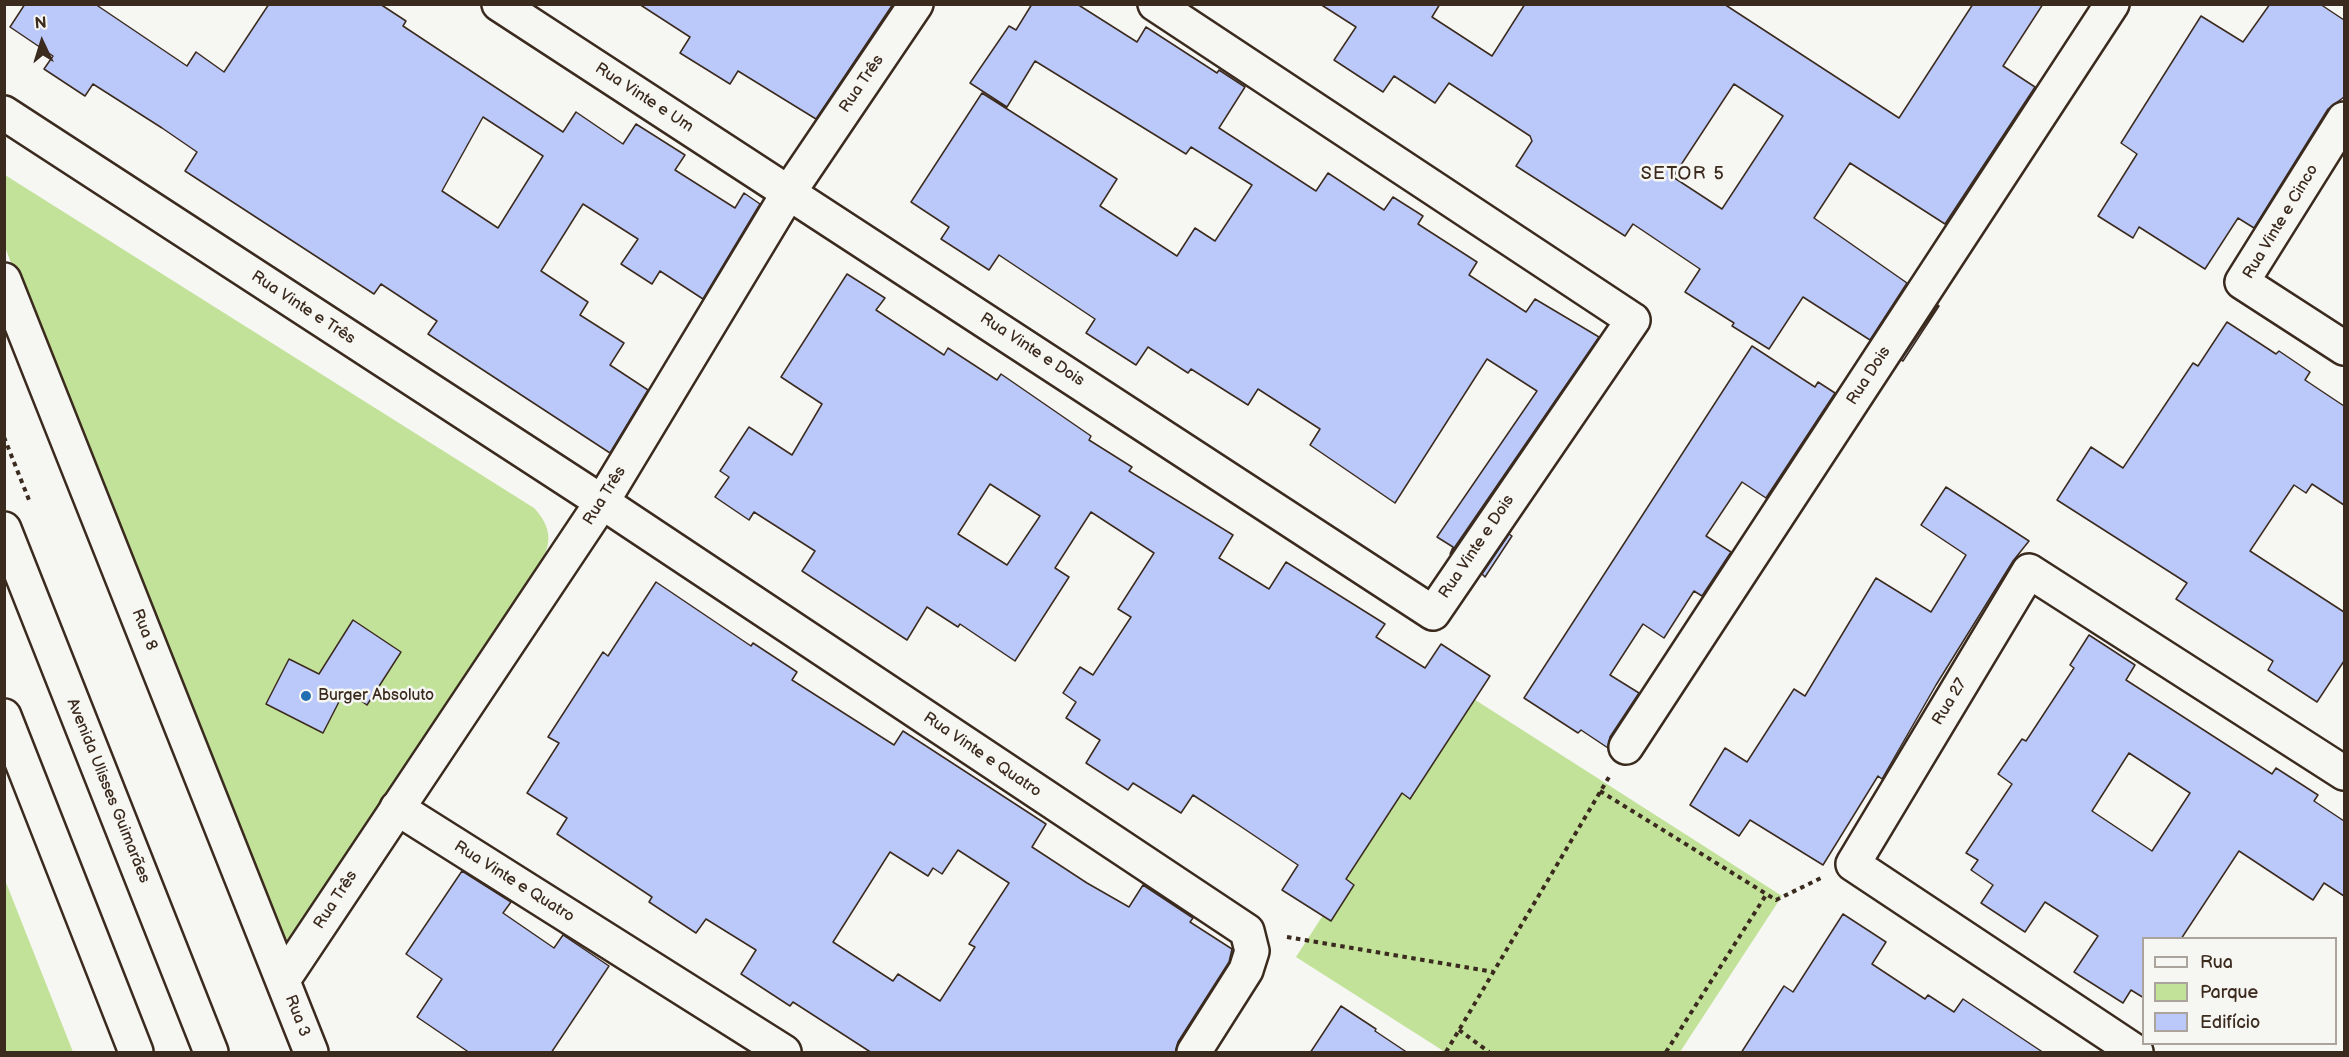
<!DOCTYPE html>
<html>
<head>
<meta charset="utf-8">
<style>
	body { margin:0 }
	#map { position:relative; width:2349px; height:1057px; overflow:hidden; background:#f6f6f2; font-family:"Balsamiq Sans",sans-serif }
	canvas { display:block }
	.frame { position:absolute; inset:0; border:6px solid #3b2a1e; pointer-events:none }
	.legend { position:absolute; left:2142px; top:937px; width:195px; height:108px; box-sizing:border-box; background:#f6f6f2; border:2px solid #aba49d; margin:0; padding:8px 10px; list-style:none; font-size:18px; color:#3b2a1e }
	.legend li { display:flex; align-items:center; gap:12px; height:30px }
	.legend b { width:30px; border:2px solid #aba49d }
	.north { position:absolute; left:12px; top:12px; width:60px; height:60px; -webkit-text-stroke:4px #f6f6f2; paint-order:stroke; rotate:356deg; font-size:16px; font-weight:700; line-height:24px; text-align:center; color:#3b2a1e }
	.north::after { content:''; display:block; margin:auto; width:21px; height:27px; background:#3b2a1e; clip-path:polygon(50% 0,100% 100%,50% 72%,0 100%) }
</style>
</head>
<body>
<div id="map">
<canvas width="2349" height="1057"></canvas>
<div class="frame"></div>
<ul class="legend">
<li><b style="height:8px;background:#f6f6f2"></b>Rua</li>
<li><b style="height:16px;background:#c2e29a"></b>Parque</li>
<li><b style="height:16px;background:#bbc9fa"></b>Edifício</li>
</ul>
<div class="north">N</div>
</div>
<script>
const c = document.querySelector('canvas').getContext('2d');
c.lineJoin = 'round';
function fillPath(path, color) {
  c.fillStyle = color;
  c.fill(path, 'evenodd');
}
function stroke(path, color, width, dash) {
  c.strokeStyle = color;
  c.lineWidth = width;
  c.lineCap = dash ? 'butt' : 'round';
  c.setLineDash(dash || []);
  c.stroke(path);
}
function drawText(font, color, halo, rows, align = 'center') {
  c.font = font + ' "Balsamiq Sans",sans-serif';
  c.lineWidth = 5;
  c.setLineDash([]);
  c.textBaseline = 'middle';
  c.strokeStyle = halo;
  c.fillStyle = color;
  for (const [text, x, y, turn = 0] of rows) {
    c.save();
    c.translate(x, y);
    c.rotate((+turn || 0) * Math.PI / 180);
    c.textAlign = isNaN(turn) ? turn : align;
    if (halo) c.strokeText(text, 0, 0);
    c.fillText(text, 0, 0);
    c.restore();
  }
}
fillPath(new Path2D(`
	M5 175 534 508C551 526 553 543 540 563L291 939 278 940 264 929 5 247Z
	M1466 694 1782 896 1680 1052H1445L1296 957Z
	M5 880 73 1052H5Z`), '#c2e29a');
const building = new Path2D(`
	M25 4H95L187 66 196 52 224 72 269 4H380L406 21 403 26 563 132 576 112 623 144 636 124 685 155 675 170 735 208 744 193 760 204 703 299 660 271 652 284 621 264 638 239 583 204 541 271 588 302 580 315 624 343 610 365 648 390 610 453 428 334 437 321 381 284 374 294 185 171 197 152 162 128 93 84 85 96 44 69 53 56 10 27ZM483 117 543 156 498 228 442 191Z
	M639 4H893L816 119 738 71 730 84 680 53 690 37Z
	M1032 4H1077L1137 42 1146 27 1217 73 1219 70 1245 87 1219 128 1316 191 1328 173 1384 210 1393 197 1423 216 1418 224 1477 262 1469 275 1526 312 1535 299 1599 337 1450 554 1453 547 1437 537 1537 391 1487 359 1395 503 1310 445 1320 429 1258 389 1248 405 1191 369 1188 373 1148 347 1136 365 1086 333 1095 319 999 255 989 270 941 239 949 227 911 202 982 93 1117 179 1100 206 1177 256 1195 228 1215 241 1252 185 1191 147 1186 154 1035 61 1007 107 970 83 1009 26 1016 30Z
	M1320 4H1440L1432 17 1492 56 1525 4H1724L1899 118 1973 4H2043L2003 66 2035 87 1945 224 1850 163 1814 218 1907 283 1870 340 1803 297 1769 349 1732 326 1734 323 1685 292 1700 269 1633 224 1625 236 1516 166 1532 141 1530 136 1449 83 1435 103 1394 76 1383 92 1334 60 1356 27ZM1734 84 1783 116 1722 209 1673 177Z
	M2270 4H2320L2344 20V97L2328 109 2254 228 2238 218 2205 269 2139 227 2133 238 2098 216 2137 154 2121 143 2201 16 2243 42Z
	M847 274 885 298 876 310 944 355 948 348 997 380 1001 374 1091 436 1089 440 1132 467 1129 471 1233 535 1219 558 1269 589 1286 562 1385 624 1376 637 1425 668 1441 644 1490 676 1410 799 1402 793 1346 879 1354 885 1331 921 1282 890 1298 865 1240 826 1193 795 1181 813 1133 783 1128 790 1086 763 1100 740 1066 718 1076 702 1063 693 1080 667 1093 675 1131 617 1118 609 1154 553 1091 512 1055 568 1069 577 1015 661 960 624 958 627 927 607 907 640 802 571 815 551 754 512 749 520 715 497 729 477 720 471 749 427 792 455 822 404 781 377ZM990 484 1040 516 1007 565 958 534Z
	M1938 305 1939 306 1903 361 1901 360Z
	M2227 322 2276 354 2279 351 2310 372 2305 380 2344 406V505L2312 484 2306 493 2294 485 2250 551 2344 612V661L2317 702 2268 670 2273 661 2176 599 2187 583 2057 500 2091 447 2123 468 2193 363 2198 366Z
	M1752 346 1815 387 1818 382 1835 393 1766 498 1742 482 1706 536 1731 552 1702 596 1694 591 1664 638 1643 624 1610 675 1639 693 1610 737 1608 748 1581 730 1578 733 1524 698Z
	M1946 487 2029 541 2013 561 1936 685 1882 779 1878 776 1823 865 1750 820 1739 836 1690 805 1725 748 1747 762 1794 689 1805 696 1876 578 1931 612 1966 555 1921 525Z
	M1509 534 1512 536 1485 577 1482 574Z
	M656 582 751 646 753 643 797 672 792 680 894 745 903 731 1046 824 1032 847 1087 883 1129 907 1143 885 1193 918 1190 922 1232 949 1229 962 1178 1042 1175 1053H872L793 1002 790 1006 741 974 756 950 706 919 696 933 649 902 652 897 557 834 567 818 527 793 559 743 548 737 603 652 608 656ZM958 850 1009 883 969 944 975 947 940 1001 898 974 893 981 833 942 890 852 928 876 933 868 942 874Z
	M353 620 401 652 367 705 345 690 323 733 266 704 289 659 319 674Z
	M2089 635 2135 665 2126 680 2272 774 2276 768 2318 795 2314 801 2344 821V896L2324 883 2313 900 2239 851 2181 939H2144V998L2131 990 2123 1003 2074 972 2098 936 2045 902 2025 932 1981 903 1993 885 1971 870 1978 860 1966 853 2012 784 1998 774 2022 739 2026 741 2074 668 2070 665ZM2129 753 2190 793 2152 851 2092 811Z
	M462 871 511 902 503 913 554 948 563 935 609 966 551 1053H470L417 1017 442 979 406 954Z
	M1843 914 1886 942 1872 964 1925 999 1928 995 1954 1012 1963 999 2044 1053H1741L1784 986 1793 992Z
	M1341 1006 1376 1029 1375 1031 1408 1053H1310Z`);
fillPath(building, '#bbc9fa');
stroke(building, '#3b2a1e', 1.5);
const minor = new Path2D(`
	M499 4 1433 613 1633 320 1155 4
	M4 113 602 502 1247 931 1252 951 1246 970 1194 1052
	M2344 119 2242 282 2344 348
	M1626 747 2112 4
	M397 808 784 1052
	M2136 1052 1853 864 2029 571 2344 773`);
const tertiary = new Path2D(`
	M283 980 602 502 789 192 916 4`);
const secondary = new Path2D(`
	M4 280 311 1052
	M4 529 211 1052
	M4 716 136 1052`);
stroke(minor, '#3b2a1e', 38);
stroke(tertiary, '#3b2a1e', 38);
stroke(secondary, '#3b2a1e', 38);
stroke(new Path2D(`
	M4 437 29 500
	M1600 791 1776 900 1821 878
	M1287 937 1494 972
	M1459 1030 1489 1052
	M1446 1052 1609 777
	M1666 1052 1766 895`), '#3b2a1e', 4, [4.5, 4.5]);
stroke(minor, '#f6f6f2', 33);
stroke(tertiary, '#f6f6f2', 33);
stroke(secondary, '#f6f6f2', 33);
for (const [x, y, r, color] of [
	[306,696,6,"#1f6fb2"]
]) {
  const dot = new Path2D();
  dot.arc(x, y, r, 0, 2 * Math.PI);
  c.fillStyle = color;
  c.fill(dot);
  stroke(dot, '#f6f6f2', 2);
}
drawText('16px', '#3b2a1e', '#f6f6f2', [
	["Rua Três",862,84,-56],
	["Rua Vinte e Um",644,98,33],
	["Rua Vinte e Cinco",2281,222,-59],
	["Rua Vinte e Três",303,308,33],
	["Rua Vinte e Dois",1032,350,33],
	["Rua Dois",1869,376,-57],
	["Rua Três",605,496,-58],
	["Rua Vinte e Dois",1477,547,-56],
	["Rua 8",144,630,68],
	["Rua 27",1950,702,-59],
	["Rua Vinte e Quatro",982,755,34],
	["Avenida Ulisses Guimarães",108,791,68],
	["Rua Vinte e Quatro",514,882,32],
	["Rua Três",336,900,-57],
	["Rua 3",297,1016,69]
]);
drawText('16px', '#3b2a1e', '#f6f6f2', [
	["Burger Absoluto",318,696]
], 'left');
c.letterSpacing = '1.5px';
drawText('18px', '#3b2a1e', '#f6f6f2', [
	["SETOR 5",1683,174]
]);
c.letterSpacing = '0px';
</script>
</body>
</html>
